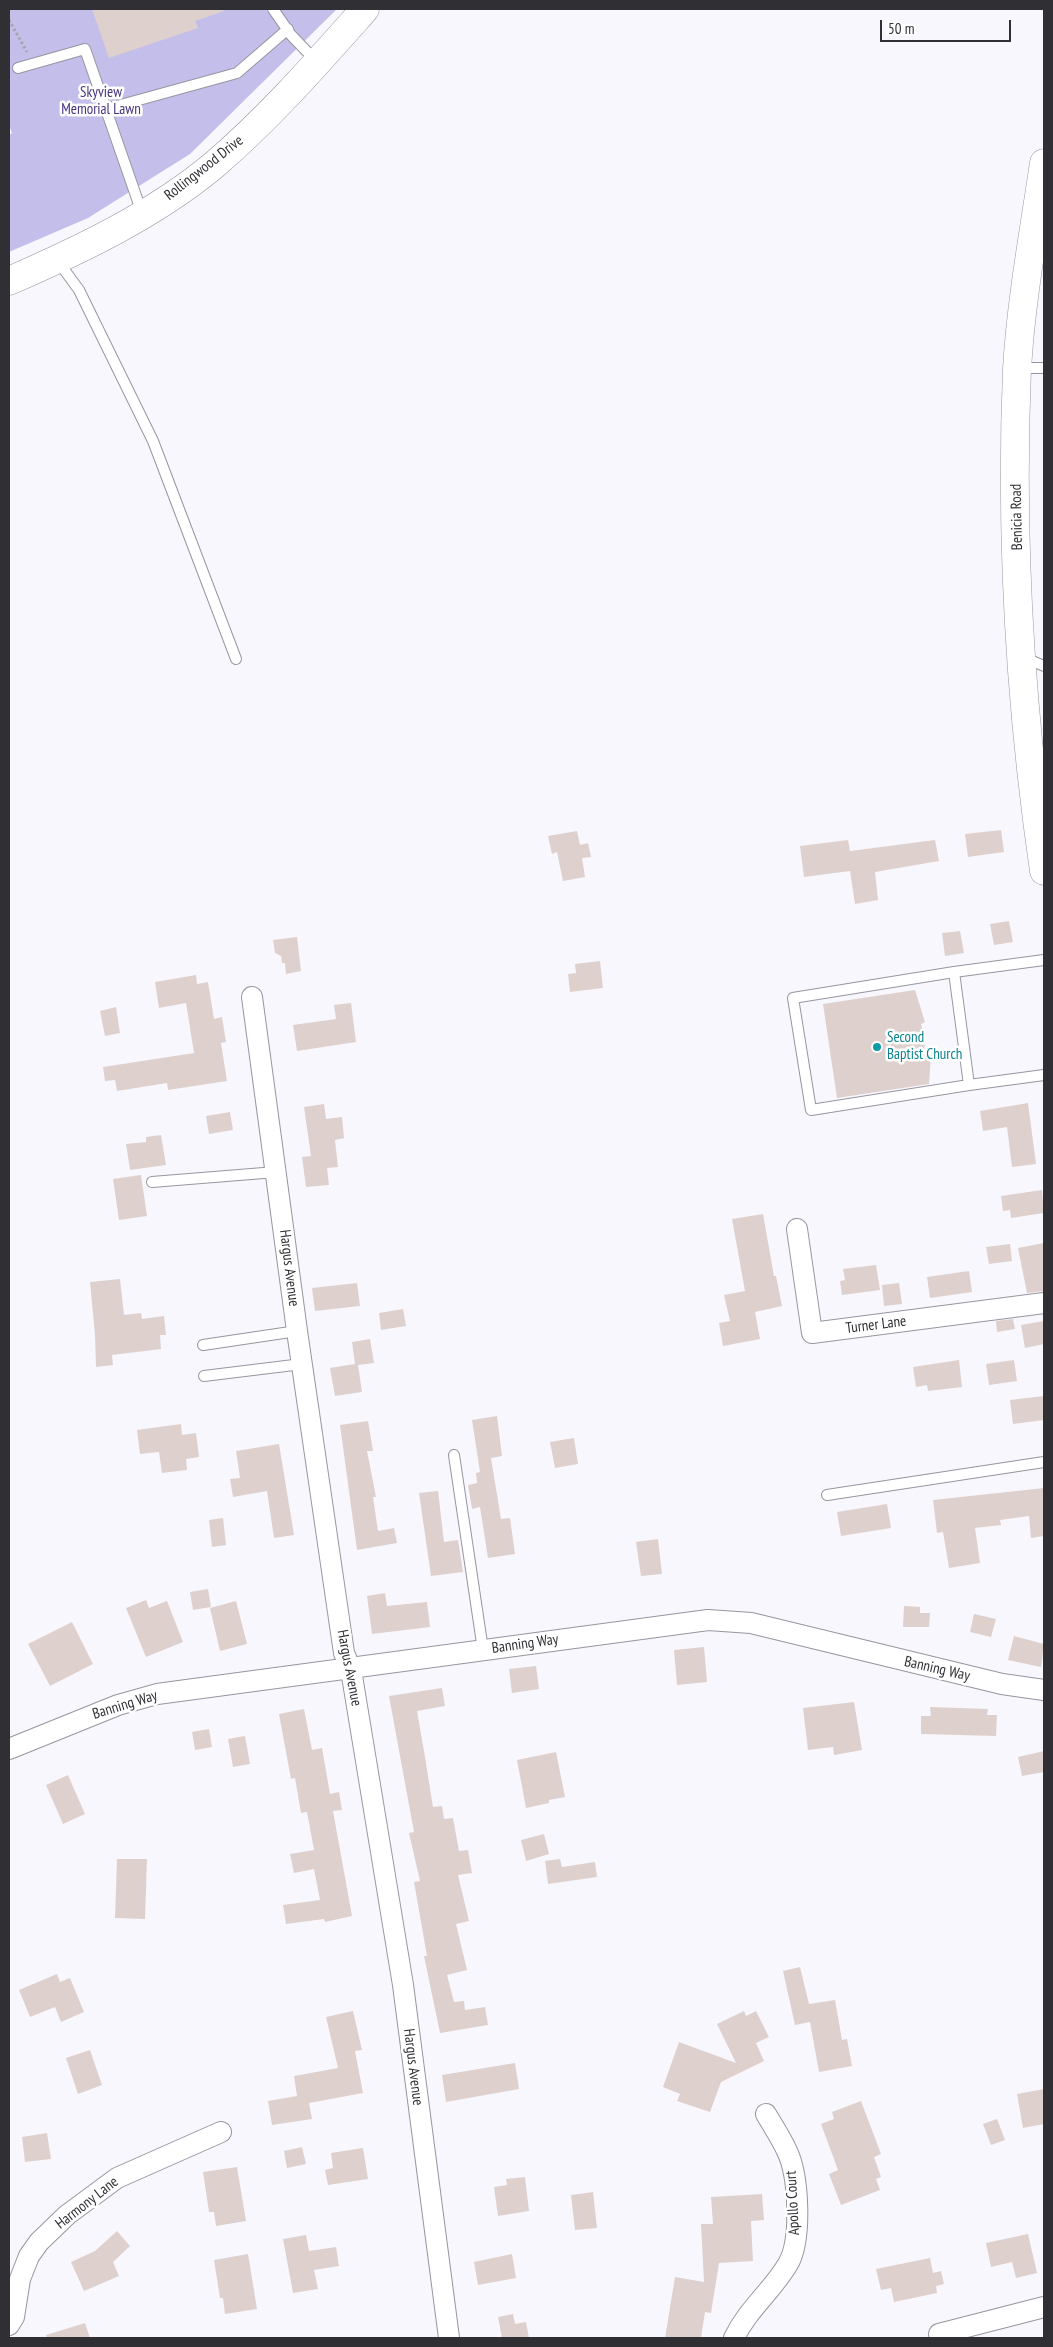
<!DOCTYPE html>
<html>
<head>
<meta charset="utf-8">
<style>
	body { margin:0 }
	#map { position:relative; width:1053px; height:2347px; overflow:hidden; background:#f8f7fe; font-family:"PT Sans Narrow",sans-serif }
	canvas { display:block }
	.frame { position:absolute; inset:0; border:10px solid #302f34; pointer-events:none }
	.scale { position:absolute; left:880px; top:20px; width:131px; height:22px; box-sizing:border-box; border:2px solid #302f34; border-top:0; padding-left:6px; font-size:15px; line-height:18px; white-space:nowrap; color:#302f34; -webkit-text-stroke:4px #fff; paint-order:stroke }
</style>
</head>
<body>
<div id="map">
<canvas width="1053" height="2347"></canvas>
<div class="frame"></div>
<div class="scale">50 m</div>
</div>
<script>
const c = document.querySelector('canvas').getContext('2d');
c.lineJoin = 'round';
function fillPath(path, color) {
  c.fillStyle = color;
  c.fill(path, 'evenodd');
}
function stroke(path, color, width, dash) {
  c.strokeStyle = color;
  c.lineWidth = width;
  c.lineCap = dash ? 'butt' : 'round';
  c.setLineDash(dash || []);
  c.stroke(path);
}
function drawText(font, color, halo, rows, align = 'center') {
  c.font = font + ' "PT Sans Narrow",sans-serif';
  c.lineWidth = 5;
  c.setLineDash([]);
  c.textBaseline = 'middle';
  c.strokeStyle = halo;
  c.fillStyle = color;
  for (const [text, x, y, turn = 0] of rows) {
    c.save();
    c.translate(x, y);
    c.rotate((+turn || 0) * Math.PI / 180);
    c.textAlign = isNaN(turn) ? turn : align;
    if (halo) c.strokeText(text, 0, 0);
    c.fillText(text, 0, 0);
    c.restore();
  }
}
fillPath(new Path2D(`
	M9 9H337L190 154 88 218 9 252V135L12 133 9 125Z`), '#c4beea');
fillPath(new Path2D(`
	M92 9H223L224 11 195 21 198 28 109 58Z
	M1001 830 1004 852 968 857 965 834Z
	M577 831 580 845 588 843 591 857 582 858 585 877 563 881 557 852 552 854 548 836Z
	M848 840 850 851 935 840 939 861 875 872 878 900 855 904 850 871 804 877 800 846Z
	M1009 921 1013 942 994 945 990 924Z
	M960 931 964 953 945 956 942 933Z
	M297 937 301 971 286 974 285 963H282L281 956 275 953 273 940Z
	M600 961 603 988 570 992 568 974 576 973 575 964Z
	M196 975 197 984 208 982 214 1019 222 1017 226 1042 221 1043 227 1081 168 1090 167 1083 117 1091 115 1080 105 1081 103 1067 194 1053 186 1003 159 1008 155 982Z
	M915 990 925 1022 921 1024 925 1039 924 1055 931 1056 929 1084 837 1098 823 1004Z
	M351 1003 356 1042 297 1051 293 1025 336 1019 334 1005Z
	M116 1007 120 1033 105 1036 100 1011Z
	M1028 1103 1036 1164 1012 1167 1007 1127 983 1131 980 1111Z
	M324 1104 326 1119 342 1117 344 1138 335 1140 338 1167 327 1168 329 1185 306 1187 302 1157 311 1156 304 1107Z
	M230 1112 233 1130 209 1134 206 1116Z
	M161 1135 166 1165 130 1170 126 1144 146 1142V1137Z
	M141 1175 147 1216 119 1220 113 1179Z
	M1042 1190 1044 1213 1011 1218 1010 1210 1003 1211 1001 1196Z
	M763 1214 774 1276H776L782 1306 755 1312 760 1339 723 1346 719 1323 730 1321 724 1295 745 1291 732 1219Z
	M1044 1243V1291L1027 1293 1018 1248Z
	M1010 1244 1012 1261 989 1264 986 1247Z
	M876 1265 880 1290 842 1295 840 1281 845 1280 843 1269Z
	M969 1271 972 1292 930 1298 927 1277Z
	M120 1279 124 1315 141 1313 142 1319 164 1316 166 1335H160L161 1349 112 1355 113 1365 96 1367 95 1335 90 1282Z
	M357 1283 360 1306 315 1311 312 1288Z
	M899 1283 902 1304 884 1306 882 1285Z
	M403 1309 406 1326 381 1330 379 1313Z
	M1013 1319 1015 1329 997 1332 996 1321Z
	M1044 1321V1344L1025 1348 1021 1325Z
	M370 1339 374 1363 358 1365 362 1392 335 1396 330 1368 355 1364 352 1342Z
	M959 1360 962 1387 928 1391 927 1385 916 1387 913 1367Z
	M1014 1360 1017 1381 989 1385 986 1364Z
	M1044 1396V1420L1013 1424 1010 1400Z
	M497 1416 502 1456 491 1458 501 1519 510 1518 515 1554 488 1558 480 1507 472 1509 468 1485 477 1483 476 1473 480 1472 472 1420Z
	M368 1421 373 1451H367L376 1497H373L378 1531 394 1528 397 1543 357 1550 340 1425Z
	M181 1424 182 1435 196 1433 199 1457 186 1459 187 1470 162 1473 159 1452 140 1454 137 1430Z
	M574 1438 578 1464 555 1468 550 1442Z
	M279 1444 294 1535 274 1538 267 1491 233 1497 230 1479 240 1478 236 1451Z
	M1044 1488V1536L1031 1538 1029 1516 1000 1520 1001 1525 975 1528 980 1563 949 1568 943 1532 937 1533 933 1500Z
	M438 1491 444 1542 458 1540 463 1572 431 1576 419 1493Z
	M887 1504 891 1528 841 1536 837 1512Z
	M223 1518 226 1545 212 1547 209 1520Z
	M658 1539 662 1574 641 1576 636 1542Z
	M208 1589 211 1607 193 1610 190 1592Z
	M385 1593 387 1606 427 1602 430 1627 372 1634 367 1596Z
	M146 1600 149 1608 167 1601 183 1642 146 1657 126 1608Z
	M236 1601 247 1644 220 1651 210 1608Z
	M904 1606 920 1607V1613H930L929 1627H903Z
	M974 1614 996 1619 991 1637 970 1632Z
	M72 1622 93 1664 50 1686 28 1644Z
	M1014 1636 1044 1644 1041 1667 1008 1660Z
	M704 1647 707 1682 677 1685 674 1650Z
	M536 1666 539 1689 512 1693 509 1669Z
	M442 1688 445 1706 417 1711 424 1751 433 1807 442 1806 444 1819 453 1818 459 1851 468 1850 472 1873 458 1875 469 1921 456 1924 467 1970 447 1975 454 2002 464 2001 465 2010 485 2007 488 2025 440 2033 424 1956H427L414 1882 420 1881 409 1833 414 1832 389 1696Z
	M854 1702 862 1750 834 1755 833 1747 808 1750 803 1708Z
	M930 1707 988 1709 987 1715H997L996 1736 921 1734V1716H931Z
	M304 1709 312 1750 322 1748 330 1794 339 1792 342 1810 333 1811 352 1916 325 1922 324 1919 286 1924 283 1905 320 1900 314 1869 294 1873 290 1854 314 1850 307 1812 301 1813 295 1778 291 1779 279 1714Z
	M209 1729 212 1747 195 1750 192 1732Z
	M245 1736 250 1764 233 1767 228 1739Z
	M1044 1751V1772L1022 1776 1018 1757Z
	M556 1752 565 1797 549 1800V1803L526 1808 517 1760Z
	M68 1775 85 1814 63 1824 46 1785Z
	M544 1834 549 1854 526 1861 521 1840Z
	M117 1859H147L145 1919 115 1918Z
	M560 1859 562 1867 595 1862 597 1877 548 1884 545 1861Z
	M800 1967 809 2004 835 2000 842 2040 847 2039 852 2066 819 2072 810 2022 795 2025 783 1971Z
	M57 1974 60 1982 70 1978 84 2012 61 2022 55 2007 30 2017 19 1990Z
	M353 2011 362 2050 355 2051 363 2093 309 2103 312 2119 272 2125 268 2101 297 2096 294 2076 338 2068 326 2017Z
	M744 2011 746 2016 756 2011 769 2037 756 2043 764 2061 721 2082 710 2112 677 2101 680 2094 663 2087 679 2042 736 2063 717 2024Z
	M90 2050 102 2085 78 2094 66 2058Z
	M515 2063 519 2089 446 2102 442 2075Z
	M1044 2089V2124L1023 2128 1017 2094Z
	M861 2101 881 2154 874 2157 881 2177 876 2179 880 2190 841 2205 829 2174 838 2170 821 2124 834 2119 832 2112Z
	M997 2119 1005 2140 991 2145 983 2124Z
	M47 2133 51 2159 25 2162 22 2137Z
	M302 2147 306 2164 287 2168 284 2151Z
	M363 2148 368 2179 328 2185 325 2170 333 2168 331 2153Z
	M237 2167 246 2221 216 2226 214 2212H209L203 2172Z
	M525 2177 529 2211 498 2216 494 2187 507 2185 506 2179Z
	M593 2192 597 2228 575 2230 571 2195Z
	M762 2194 764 2220 751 2221 753 2261 719 2263 711 2313 705 2312 701 2338H665L675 2277 704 2282 701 2224H713L711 2197Z
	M117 2231 130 2246 113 2262 119 2276 84 2291 71 2262 95 2251Z
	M1028 2234 1037 2273 1016 2278 1012 2262 991 2267 986 2243Z
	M306 2235 309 2251 336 2247 339 2266 314 2270 318 2289 293 2293 283 2239Z
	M248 2254 257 2309 225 2314 223 2298H220L214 2260Z
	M512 2254 516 2278 478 2285 474 2262Z
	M930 2258 933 2273 941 2271 944 2284 936 2286 937 2293 894 2302 891 2288 881 2290 876 2269Z
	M513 2314 515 2324 526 2322 529 2338H502L498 2317Z
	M85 2323 90 2338H47L46 2335Z`), '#ded1cd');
const lane = new Path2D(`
	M273 9 291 35 317 62
	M18 68 85 49 142 213
	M106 109 237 73 288 29
	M57 260 79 290 153 441 236 659
	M1018 368H1044
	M1025 658 1044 666
	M1044 960 954 972 969 1085 1044 1075
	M954 972 793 998 811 1110 969 1085
	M152 1182 276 1172
	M203 1345 297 1331
	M204 1376 302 1364
	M454 1455 483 1650
	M827 1495 1044 1462`);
const street = new Path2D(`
	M252 997 297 1331 344 1653 351 1670 403 1985 449 2338
	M797 1229 812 1333 1044 1303
	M9 1749 118 1705 157 1694 708 1620 751 1623 1002 1684 1044 1690
	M9 2325 14 2317 20 2279 29 2256 39 2242 67 2215 117 2178 221 2132
	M939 2334 1044 2307
	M734 2338C748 2309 772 2291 788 2264 802 2240 799 2176 787 2151 781 2138 773 2126 766 2114`);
const secondary = new Path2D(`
	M1044 163C1034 231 1021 301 1017 369 1010 537 1020 706 1044 871
	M9 281C80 250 154 215 214 165 269 118 317 63 365 9`);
stroke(lane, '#9796a0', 12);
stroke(street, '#9796a0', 22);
stroke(secondary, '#9796a0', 29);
stroke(new Path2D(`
	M9 20 27 52`), '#a7a6ac', 3, [2.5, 2.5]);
stroke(lane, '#fff', 10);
stroke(street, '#fff', 20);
stroke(secondary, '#fff', 28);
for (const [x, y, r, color] of [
	[877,1047,5,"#0f9aa8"]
]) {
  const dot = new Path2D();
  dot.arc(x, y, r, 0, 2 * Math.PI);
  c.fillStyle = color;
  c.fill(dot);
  stroke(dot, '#fff', 2);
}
drawText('15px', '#47337f', '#fff', [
	["Skyview",101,93],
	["Memorial Lawn",101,110]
]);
drawText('15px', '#302f34', '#fff', [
	["Rollingwood Drive",204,168,-38],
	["Benicia Road",1017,517,-91],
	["Hargus Avenue",289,1268,83],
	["Turner Lane",876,1325,-7],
	["Banning Way",525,1644,-8],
	["Hargus Avenue",349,1668,79],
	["Banning Way",937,1669,13],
	["Banning Way",125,1705,-17],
	["Hargus Avenue",413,2067,83],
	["Harmony Lane",87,2203,-38],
	["Apollo Court",793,2203,-93]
]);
drawText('15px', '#0d838f', '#fff', [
	["Second",887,1038],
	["Baptist Church",887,1055]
], 'left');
</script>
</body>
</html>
